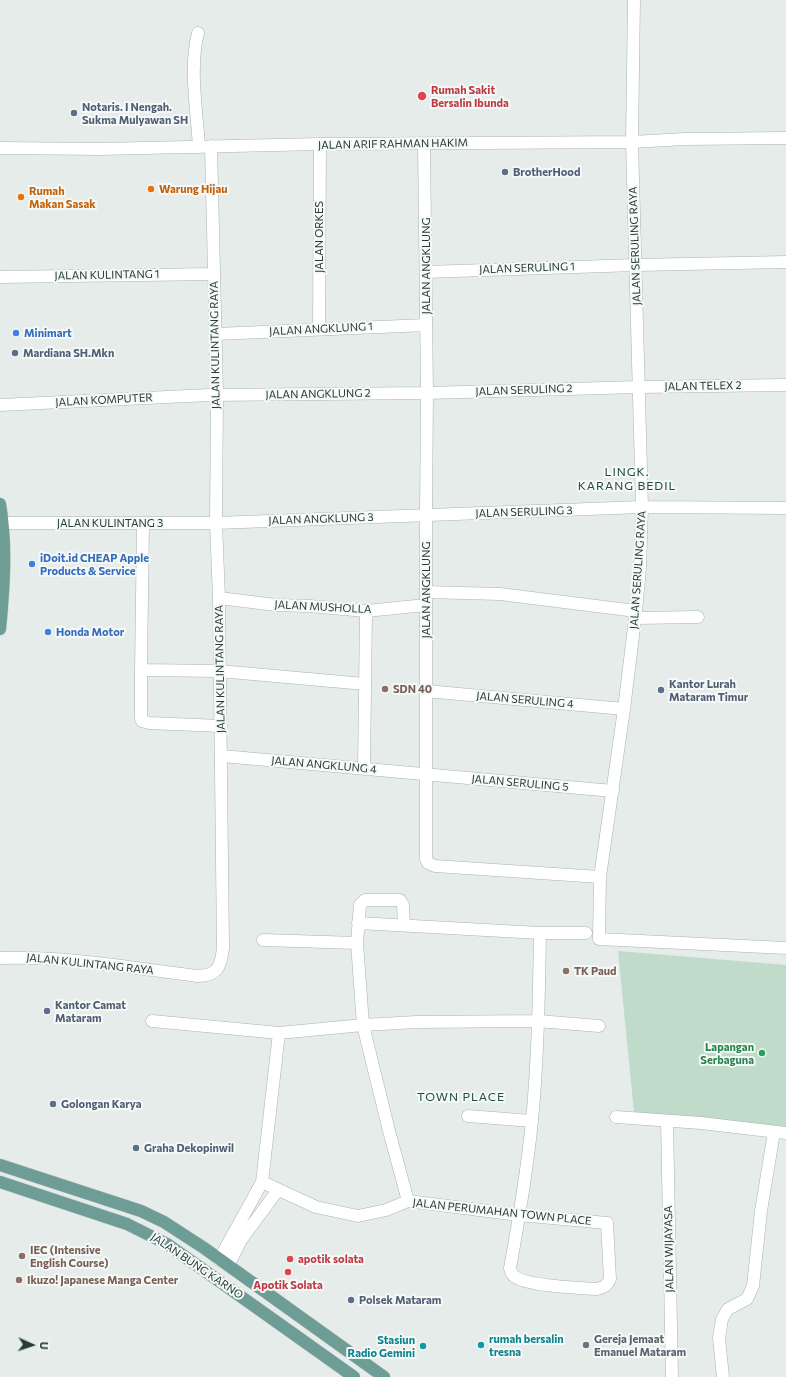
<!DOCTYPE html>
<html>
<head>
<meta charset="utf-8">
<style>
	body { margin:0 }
	#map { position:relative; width:786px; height:1377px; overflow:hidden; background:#e5ece9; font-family:Commissioner,sans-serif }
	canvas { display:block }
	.north { position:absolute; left:12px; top:1325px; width:40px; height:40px; -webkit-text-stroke:3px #f5f9f7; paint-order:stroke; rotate:93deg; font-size:11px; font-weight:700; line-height:16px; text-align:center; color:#263c38 }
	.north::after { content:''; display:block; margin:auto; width:14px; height:18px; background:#263c38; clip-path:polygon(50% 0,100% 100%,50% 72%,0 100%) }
</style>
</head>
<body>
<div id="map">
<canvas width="786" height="1377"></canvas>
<div class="north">U</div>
</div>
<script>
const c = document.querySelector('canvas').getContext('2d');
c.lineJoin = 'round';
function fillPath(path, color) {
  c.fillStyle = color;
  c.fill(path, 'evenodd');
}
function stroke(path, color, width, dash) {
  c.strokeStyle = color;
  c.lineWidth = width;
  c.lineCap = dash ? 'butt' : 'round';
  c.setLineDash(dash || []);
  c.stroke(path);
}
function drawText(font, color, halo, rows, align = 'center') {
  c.font = font + ' Commissioner,sans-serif';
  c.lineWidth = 4;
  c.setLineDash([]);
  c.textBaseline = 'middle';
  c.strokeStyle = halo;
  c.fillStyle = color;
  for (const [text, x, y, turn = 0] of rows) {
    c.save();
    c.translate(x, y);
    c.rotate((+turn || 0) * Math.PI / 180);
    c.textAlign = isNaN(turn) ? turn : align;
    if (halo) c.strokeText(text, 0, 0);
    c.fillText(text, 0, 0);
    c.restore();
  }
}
fillPath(new Path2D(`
	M618 951 786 965V1128L634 1112Z`), '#c0dbca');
const minor = new Path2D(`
	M634 0 632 142 642 507 640 568 636 611 624 709 600 877 599 939 786 948
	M198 33C189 67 197 112 199 147
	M424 144 427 393 426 515V859L428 863 435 866 600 877
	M0 148 100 149 320 144 632 142 685 139 786 138
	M426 272 636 265 786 262
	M0 277 213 274
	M319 329 320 144
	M216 334 426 325
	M0 405 209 395 427 393 639 387 786 385
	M0 523H216L642 507 786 508
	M143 524 141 670 219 671 365 684
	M426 592 500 594 636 611
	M219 598 276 605 309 606 366 611 426 605
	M636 618 698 617
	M141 670V719L142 721 149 723 221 726
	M426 691 624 709
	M222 756 613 791
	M364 769 366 611
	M358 923 540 933H586
	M404 925 403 905 400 900H365L360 905 357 943 363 1025 389 1131 408 1201
	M263 940 357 943
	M0 958C66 956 132 968 197 976 218 976 221 966 223 948L219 598 216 523 217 395 211 146
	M152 1021 279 1033 363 1025 417 1022 538 1021 599 1026
	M468 1116 532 1121
	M616 1117 701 1123 786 1133
	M667 1121 672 1377
	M262 1182 316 1207 358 1216 386 1210 408 1201 519 1215 607 1223 610 1279C607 1286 604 1287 597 1289 580 1288 525 1286 514 1276 511 1274 511 1271 510 1268 519 1219 527 1170 532 1121 538 1058 539 995 540 933
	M219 1260 262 1182 279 1033
	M228 1266 241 1240 278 1190
	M723 1377 719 1338 722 1319 728 1309 747 1299 753 1286 761 1211 774 1132`);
const major = new Path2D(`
	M0 504C7 545 4 588 0 629
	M0 1165 141 1211 164 1222 204 1248 384 1377
	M0 1182 127 1224 167 1244 354 1377`);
stroke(minor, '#a8b4b0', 13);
stroke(major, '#c2c8c7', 13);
stroke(minor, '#fff', 12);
stroke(major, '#6e9d95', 12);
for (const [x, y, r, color] of [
	[422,96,5,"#e0444e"],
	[74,113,4,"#5c6f8a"],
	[505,172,4,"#5c6f8a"],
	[151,189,4,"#e8710a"],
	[21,197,4,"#e8710a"],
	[16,333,4,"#3f7fe0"],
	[15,353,4,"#5c6f8a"],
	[32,564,4,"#3f7fe0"],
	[48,632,4,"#3f7fe0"],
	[385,689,4,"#8d6e63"],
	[661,690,4,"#5c6f8a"],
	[566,971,4,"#8d6e63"],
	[47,1011,4,"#5c6f8a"],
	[762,1053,4,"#2e9e5b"],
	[53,1104,4,"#5c6f8a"],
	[136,1148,4,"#5c6f8a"],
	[22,1256,4,"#8d6e63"],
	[290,1259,4,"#e0444e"],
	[288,1272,4,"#e0444e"],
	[19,1280,4,"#8d6e63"],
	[351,1300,4,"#5c6f8a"],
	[481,1345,4,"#0f9aa8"],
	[586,1345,4,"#6b7280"],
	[423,1346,4,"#0f9aa8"]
]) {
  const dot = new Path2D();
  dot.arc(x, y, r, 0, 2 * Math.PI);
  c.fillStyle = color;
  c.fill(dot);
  stroke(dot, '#f5f9f7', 1.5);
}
drawText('bold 11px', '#be3a42', '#f5f9f7', [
	["Rumah Sakit",431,90],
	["Bersalin Ibunda",431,103],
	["apotik solata",298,1259],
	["Apotik Solata",288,1285,"center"]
], 'left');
drawText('bold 11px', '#4e5e75', '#f5f9f7', [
	["Notaris. I Nengah.",82,107],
	["Sukma Mulyawan SH",82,120],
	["BrotherHood",513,172],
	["Mardiana SH.Mkn",23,353],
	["Kantor Lurah",669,684],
	["Mataram Timur",669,697],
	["Kantor Camat",55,1005],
	["Mataram",55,1018],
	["Golongan Karya",61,1104],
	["Graha Dekopinwil",144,1148],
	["Polsek Mataram",359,1300]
], 'left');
drawText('11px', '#263c38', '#f5f9f7', [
	["JALAN ARIF RAHMAN HAKIM",393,144,-1],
	["JALAN ORKES",319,237,-90],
	["JALAN SERULING RAYA",635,246,-92],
	["JALAN ANGKLUNG",426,266,-90],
	["JALAN SERULING 1",527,268,-2],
	["JALAN KULINTANG 1",107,275,-1],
	["JALAN ANGKLUNG 1",321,329,-3],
	["JALAN KULINTANG RAYA",215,345,-91],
	["JALAN TELEX 2",703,386,-1],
	["JALAN SERULING 2",524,390,-2],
	["JALAN ANGKLUNG 2",318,394,-1],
	["JALAN KOMPUTER",104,400,-3],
	["JALAN SERULING 3",524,512,-2],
	["JALAN ANGKLUNG 3",321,519,-2],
	["JALAN KULINTANG 3",110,523],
	["JALAN SERULING RAYA",638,570,-86],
	["JALAN ANGKLUNG",426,590,-90],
	["JALAN MUSHOLLA",323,607,3],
	["JALAN KULINTANG RAYA",220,669,-91],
	["JALAN SERULING 4",525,700,5],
	["JALAN ANGKLUNG 4",324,765,5],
	["JALAN SERULING 5",520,783,5],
	["JALAN KULINTANG RAYA",90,964,6],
	["JALAN PERUMAHAN TOWN PLACE",502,1212,6],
	["JALAN WIJAYASA",669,1249,-91],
	["JALAN BUNG KARNO",197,1266,34]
]);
drawText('bold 11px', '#c56008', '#f5f9f7', [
	["Warung Hijau",159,189],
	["Rumah",29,191],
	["Makan Sasak",29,204]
], 'left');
drawText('bold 11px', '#366cbe', '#f5f9f7', [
	["Minimart",24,333],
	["iDoit.id CHEAP Apple",40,558],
	["Products & Service",40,571],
	["Honda Motor",56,632]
], 'left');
drawText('bold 11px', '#785e54', '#f5f9f7', [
	["SDN 40",393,689],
	["TK Paud",574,971],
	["IEC (Intensive",30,1250],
	["English Course)",30,1263],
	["Ikuzo! Japanese Manga Center",27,1280]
], 'left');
drawText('bold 11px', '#27864d', '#f5f9f7', [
	["Lapangan",754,1047],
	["Serbaguna",754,1060]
], 'right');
drawText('bold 11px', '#0d838f', '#f5f9f7', [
	["rumah bersalin",489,1339],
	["tresna",489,1352],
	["Stasiun",415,1340,"right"],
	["Radio Gemini",415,1353,"right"]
], 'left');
drawText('bold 11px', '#5b616d', '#f5f9f7', [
	["Gereja Jemaat",594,1339],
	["Emanuel Mataram",594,1352]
], 'left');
c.letterSpacing = '1px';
drawText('12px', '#244c46', '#f5f9f7', [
	["LINGK.",627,472],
	["KARANG BEDIL",627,486],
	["TOWN PLACE",461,1097]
]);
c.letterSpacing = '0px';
</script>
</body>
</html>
